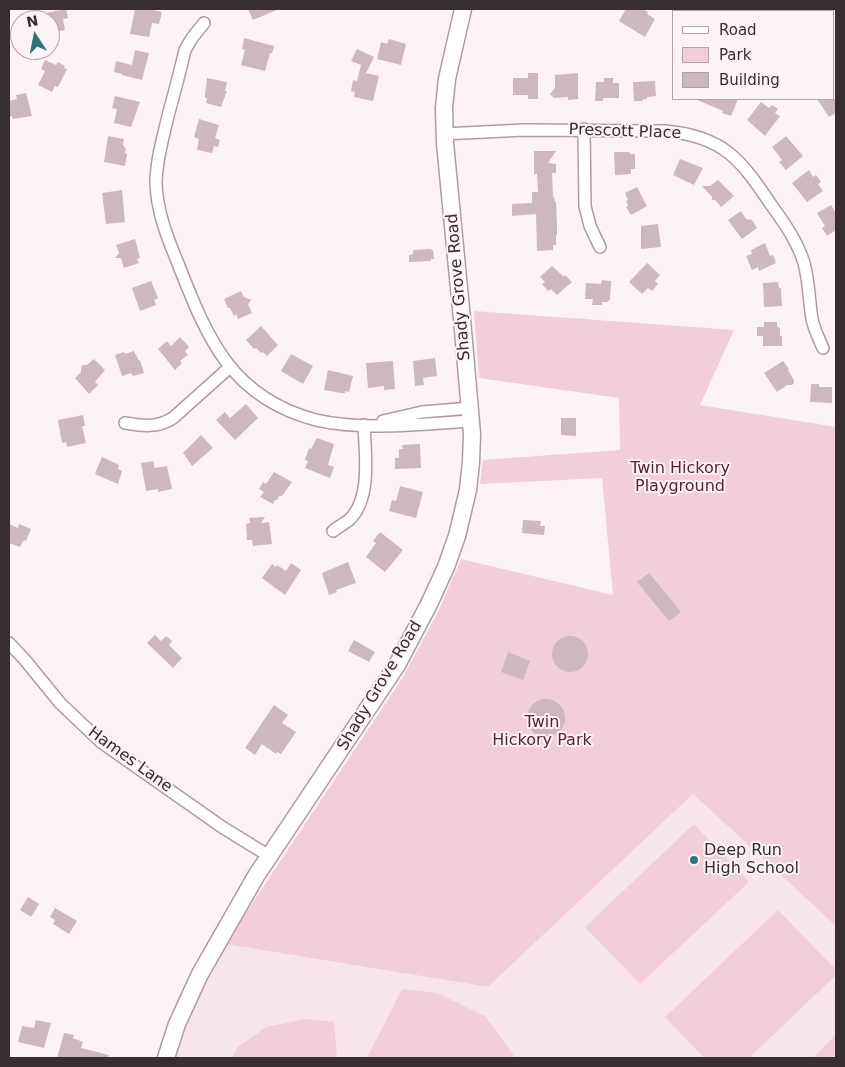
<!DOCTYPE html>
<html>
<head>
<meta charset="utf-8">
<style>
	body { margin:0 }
	#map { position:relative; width:845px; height:1067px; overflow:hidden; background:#fdf3f6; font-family:"DejaVu Sans",sans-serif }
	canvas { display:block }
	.frame { position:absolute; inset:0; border:10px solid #372e31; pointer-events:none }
	.legend { position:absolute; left:672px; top:10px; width:162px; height:90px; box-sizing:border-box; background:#fdf3f6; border:1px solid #aea4a7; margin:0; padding:6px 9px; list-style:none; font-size:15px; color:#372e31 }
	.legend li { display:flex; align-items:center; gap:10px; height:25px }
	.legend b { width:25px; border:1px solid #aea4a7 }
	.north { position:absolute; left:10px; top:10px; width:50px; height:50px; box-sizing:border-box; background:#fdf3f6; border:1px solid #aea4a7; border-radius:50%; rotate:349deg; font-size:14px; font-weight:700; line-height:20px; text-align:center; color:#372e31 }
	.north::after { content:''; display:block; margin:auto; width:18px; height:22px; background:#2d747f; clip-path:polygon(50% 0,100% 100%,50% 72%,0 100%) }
</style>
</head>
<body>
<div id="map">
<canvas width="845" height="1067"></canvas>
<div class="frame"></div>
<ul class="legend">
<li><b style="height:6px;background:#fff"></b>Road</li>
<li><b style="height:14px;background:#f2cfd8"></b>Park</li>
<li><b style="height:14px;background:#ceb8be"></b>Building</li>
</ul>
<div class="north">N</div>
</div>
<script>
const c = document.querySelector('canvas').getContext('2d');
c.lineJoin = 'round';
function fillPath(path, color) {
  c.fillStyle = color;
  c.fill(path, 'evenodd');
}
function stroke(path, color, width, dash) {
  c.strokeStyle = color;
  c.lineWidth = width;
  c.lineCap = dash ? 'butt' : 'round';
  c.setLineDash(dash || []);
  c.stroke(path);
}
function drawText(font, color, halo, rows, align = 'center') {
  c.font = font + ' "DejaVu Sans",sans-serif';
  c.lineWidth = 4;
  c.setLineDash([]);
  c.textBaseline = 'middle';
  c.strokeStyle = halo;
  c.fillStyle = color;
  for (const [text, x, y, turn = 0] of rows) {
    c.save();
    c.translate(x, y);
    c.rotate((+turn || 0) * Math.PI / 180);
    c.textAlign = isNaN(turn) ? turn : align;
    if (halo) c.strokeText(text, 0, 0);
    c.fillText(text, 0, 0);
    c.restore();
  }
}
fillPath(new Path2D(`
	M693 794 836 926V1058H168L181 1027 225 944 488 987Z`), '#f8e5ea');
fillPath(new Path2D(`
	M474 311 734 330 700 405 836 427V926L693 794 488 987 225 944 403 677 438 612 461 559 613 595 602 478 480 484 483 460 620 450 619 398 479 378Z
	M694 824 749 882 640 984 585 927Z
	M778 910 836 970V975L749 1058H704L665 1017Z
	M402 989 437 993 485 1016 513 1054 514 1058H367Z
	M305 1019 334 1022 337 1055 336 1058H232L238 1047 266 1027Z
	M836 1034V1058H813Z`), '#f2cfd8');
fillPath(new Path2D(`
	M66 9 68 18 63 19 65 30 50 33V20H30V16Z
	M135 9 145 10 148 9 162 12 159 24 152 23 149 37 130 34Z
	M248 9H279L253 20Z
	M626 9H643L648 12 647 14 655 19 645 37 619 21Z
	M244 38 274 46 272 53H270L265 71 241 65 245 50 242 49Z
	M389 39 406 44 401 65 377 59 381 42 387 44Z
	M357 49 374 57 366 73 379 76 373 101 354 97 355 92 351 91 353 80 357 81 361 65 351 61Z
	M135 50 149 53 142 80 122 75V74L114 72 116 61 132 65Z
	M45 60 56 65 58 62 65 66 64 68 67 69 58 87 55 86 52 92 38 85 45 71 41 69Z
	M528 73H538V99H528V95H513V78H528Z
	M578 73V99L568 100V97L554 98 550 94 555 88V75Z
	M207 78 227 82 225 91H227L221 107 206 103 207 98H205V94Z
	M604 78H613V83H619V98H603V101H595L596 82H604Z
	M655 81 656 96 647 97V99H643V101H634L633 82Z
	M26 93 32 116 13 119 12 116 9 117V101L17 99 16 95Z
	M115 96 140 102 131 127 114 123 117 109 112 108Z
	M695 99H738L731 116 722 113 723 111Z
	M817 99H836V113L829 117Z
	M761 102 769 108 772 105 778 109 775 113 780 116 765 136 747 120Z
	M199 119 219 125 215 138 220 140 218 147 214 146 212 153 197 150 199 139 194 137Z
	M108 136 124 139 123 145 126 149 125 153 127 154 125 166 104 162Z
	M786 136 803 156 786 170 779 162 782 160 772 147Z
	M534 151H556L548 163 556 164V173H552L553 197H554L555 202H556L557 225V235H556V245H553V250L537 251 536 214 512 216V204L532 203V192H538L537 174H534Z
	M614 152H629L631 154H635V169H631V174L615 175Z
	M680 159 703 168 694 185 673 175Z
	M809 170 813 177 816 175 821 182 818 184 823 191 807 202 792 183Z
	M718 180 734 196 721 207 715 200H712V197L702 186H710Z
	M637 187 647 206 631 215 626 207 628 206 626 201 628 200 625 193Z
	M122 190 125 222 106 224 102 193Z
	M831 205 836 213V230L827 236 822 228 825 226 817 213Z
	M741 211 746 219 752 220 757 228 742 239 728 220Z
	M658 224 661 247 641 249V226Z
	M135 239 140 258 137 259 139 263 124 268 121 258H115L119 253 116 245Z
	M765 243 770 256 773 255 776 263 759 271 758 267 752 270 746 256 752 254 751 250Z
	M429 249 433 250 434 259H431V261L409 262V255L413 254V250Z
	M647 263 660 275 655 281 658 284 652 291 648 288 642 294 629 282Z
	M552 266 564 277 565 275 572 282 557 295 551 289 548 291 542 284 545 282 540 277Z
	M602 280 611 281 610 300H609L608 302H602V305H592L593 299H585L586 283 601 284Z
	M151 281 158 298 154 300 156 305 140 311 132 288Z
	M778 282 779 288H781L782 306 764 307 763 283Z
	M241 291 244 297 251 300 248 304 252 313 238 319 236 314 234 316 230 308H228L224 299Z
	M764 322H777V327L780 328V336H782V346H763V336H757V327H764Z
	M261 326 278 345 267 356 263 352 261 353 256 348 254 349 246 340Z
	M180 337 189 347 185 351 188 355 180 361 182 363 175 370 158 349 167 341 171 346Z
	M134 351 139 361 140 360 144 373 133 376 131 373 122 376 115 355 124 352 125 354Z
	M291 354 313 366 303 384 281 371Z
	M435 358 437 376 423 378 424 385 415 386 413 361Z
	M94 359 105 370 95 382 98 385 89 394 75 378 81 372V367L83 365H87Z
	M393 361 395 389 384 390V386L368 388 366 363Z
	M783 361 789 369 788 370 794 380V383L792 385H787L777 392 764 373Z
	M328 370 353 376 349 392 345 391V393H341L324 390Z
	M811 384H819V387H832V403L810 402Z
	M246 404 258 418 235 440 216 420 225 412 230 418Z
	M83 415 85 426H82L86 443 67 447 66 442 62 443 58 420Z
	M561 418H576V436L561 435Z
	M201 435 213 448 192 466 183 453Z
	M317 438 334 444 328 465 334 467 330 478 305 468 308 461 305 460 309 448 311 449Z
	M420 444 421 468 395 469V458H399V449H403L402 445Z
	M102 457 119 465 118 469 122 471 118 484 95 474Z
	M153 461 155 468 167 466 172 489 158 492V489L146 491 141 463Z
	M274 472 292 482 282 496H279L277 500H275L273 504 260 497 264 492 259 489 263 482 266 484Z
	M400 486 423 492 416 518 389 511 392 500 396 501Z
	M265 517 261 523 269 522 272 544 253 546 252 540H247L246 524 250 523 249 518Z
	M523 520 541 521 540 526H545L544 535 522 533Z
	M9 524 18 528 19 524 31 529 26 541 24 540 20 547 9 543Z
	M380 532 403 550 385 572 366 557 376 543 373 541Z
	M348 562 356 583 336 590 337 592 329 595 322 573Z
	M291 563 301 570 285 595 262 578 272 564 276 567 277 565 286 571Z
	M649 573 681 612 669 621 637 582Z
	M155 635 161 641 166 636 172 641 169 645 182 658 173 668 147 643Z
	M552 654a18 18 0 1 1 36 0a18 18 0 1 1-36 0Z
	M354 640 375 652 369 662 348 651Z
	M508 652 530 661 523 680 501 672Z
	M527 718a19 19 0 1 1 38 0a19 19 0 1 1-38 0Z
	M274 705 288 715 282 723 296 732 281 754 277 752 276 754 262 744 255 755 245 748Z
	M28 897 39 904 31 917 20 910Z
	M55 908 77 921 69 934 53 924 55 920 50 917Z
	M36 1020 51 1023 44 1048 18 1042 22 1026 34 1028Z
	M64 1033 74 1035 73 1038 83 1042 81 1048 109 1055 108 1058H57Z`), '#ceb8be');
const minor = new Path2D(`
	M204 23 192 38 185 50C180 72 174 94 168 116 163 138 156 161 156 183 157 213 168 239 179 266 208 340 232 398 316 420 362 431 424 424 471 421
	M584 129 585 206 590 226 600 247
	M444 134 524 130 665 131C724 136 741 160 772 206 785 224 797 241 804 263 809 281 809 300 812 319 814 329 819 339 823 348
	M383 421 422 412 470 408
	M125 423C143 426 157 428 173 418L230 367
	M333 531C338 527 344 524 349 520 372 499 365 452 364 425
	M9 643 25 660 60 703 101 742 222 827 269 856`);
const secondary = new Path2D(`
	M166 1058 177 1024 200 974 256 876 397 665 429 604 446 567 457 536 468 490 471 462 472 434 462 319 445 143 444 108 447 79 463 9`);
stroke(minor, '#b19ba1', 14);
stroke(secondary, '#b19ba1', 19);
stroke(minor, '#fff', 11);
stroke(secondary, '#fff', 16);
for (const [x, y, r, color] of [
	[694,860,5,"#2d747f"]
]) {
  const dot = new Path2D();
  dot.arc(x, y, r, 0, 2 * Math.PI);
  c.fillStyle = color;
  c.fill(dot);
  stroke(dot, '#fdf3f6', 2);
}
drawText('16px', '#372e31', '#fdf3f6', [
	["Prescott Place",625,132,2],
	["Shady Grove Road",459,287,-95],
	["Shady Grove Road",380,686,-59],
	["Hames Lane",130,760,36]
]);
drawText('16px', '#5a2136', '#fdf3f6', [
	["Twin Hickory",680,469],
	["Playground",680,487],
	["Twin",542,723],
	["Hickory Park",542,741]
]);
drawText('16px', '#372e31', '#fdf3f6', [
	["Deep Run",704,851],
	["High School",704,869]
], 'left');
</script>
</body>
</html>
